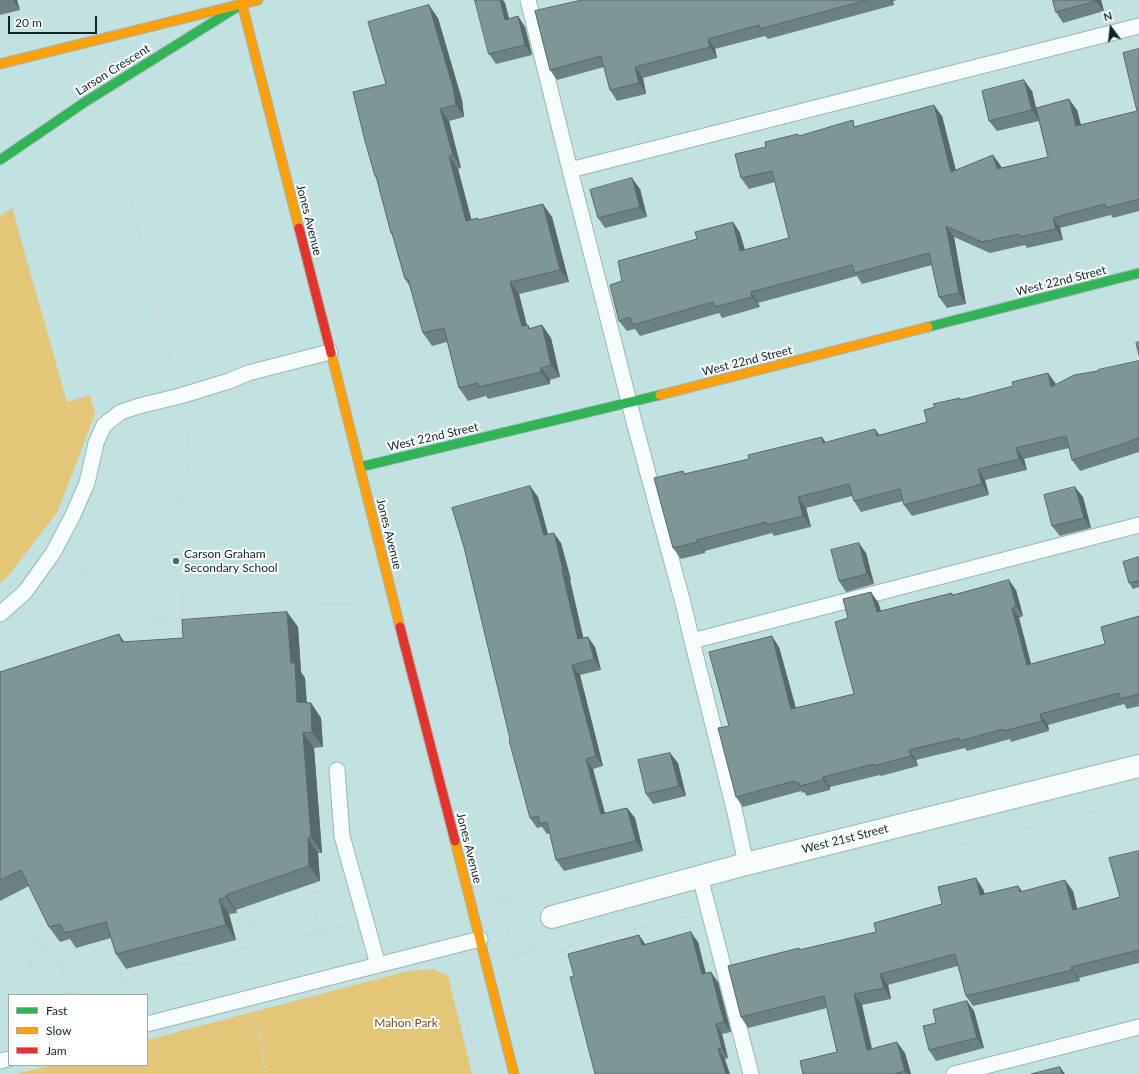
<!DOCTYPE html>
<html>
<head>
<meta charset="utf-8">
<style>
	body { margin:0 }
	#map { position:relative; width:1139px; height:1074px; overflow:hidden; background:#c2e2e2; font-family:Lato,sans-serif }
	canvas { display:block }
	.legend { position:absolute; left:8px; top:994px; width:140px; height:72px; box-sizing:border-box; background:#fff; border:1px solid #9fa8a8; margin:0; padding:5px 7px; list-style:none; font-size:12px; color:#0e2626 }
	.legend li { display:flex; align-items:center; gap:8px; height:20px }
	.legend b { width:20px; border:1px solid #9fa8a8 }
	.north { position:absolute; left:1091px; top:8px; width:40px; height:40px; -webkit-text-stroke:3px #fff; paint-order:stroke; rotate:345deg; font-size:11px; font-weight:700; line-height:16px; text-align:center; color:#0e2626 }
	.north::after { content:''; display:block; margin:auto; width:14px; height:18px; background:#0e2626; clip-path:polygon(50% 0,100% 100%,50% 72%,0 100%) }
	.scale { position:absolute; left:8px; top:16px; width:89px; height:18px; box-sizing:border-box; border:2px solid #0e2626; border-top:0; padding-left:5px; font-size:12px; line-height:14px; white-space:nowrap; color:#0e2626; -webkit-text-stroke:3px #fff; paint-order:stroke }
</style>
</head>
<body>
<div id="map">
<canvas width="1139" height="1074"></canvas>
<ul class="legend">
<li><b style="height:5px;background:#30b455"></b>Fast</li>
<li><b style="height:5px;background:#ff9f0a"></b>Slow</li>
<li><b style="height:5px;background:#e5322d"></b>Jam</li>
</ul>
<div class="north">N</div>
<div class="scale">20 m</div>
</div>
<script>
const c = document.querySelector('canvas').getContext('2d');
c.lineJoin = 'round';
function fillPath(path, color) {
  c.fillStyle = color;
  c.fill(path, 'evenodd');
}
function stroke(path, color, width, dash) {
  c.strokeStyle = color;
  c.lineWidth = width;
  c.lineCap = dash ? 'butt' : 'round';
  c.setLineDash(dash || []);
  c.stroke(path);
}
function drawText(font, color, halo, rows, align = 'center') {
  c.font = font + ' Lato,sans-serif';
  c.lineWidth = 4;
  c.setLineDash([]);
  c.textBaseline = 'middle';
  c.strokeStyle = halo;
  c.fillStyle = color;
  for (const [text, x, y, turn = 0] of rows) {
    c.save();
    c.translate(x, y);
    c.rotate((+turn || 0) * Math.PI / 180);
    c.textAlign = isNaN(turn) ? turn : align;
    if (halo) c.strokeText(text, 0, 0);
    c.fillText(text, 0, 0);
    c.restore();
  }
}
fillPath(new Path2D(`
	M12 208 67 402 90 395 95 414 58 511 9 575 0 583V216Z
	M433 969 448 976 472 1074H17L51 1065H147V1040L408 971Z`), '#e3c678');
const lane = new Path2D(`
	M528 0 570 170
	M0 614 25 592 53 553 73 515 87 483 96 443 104 425 121 412 139 406 180 396 229 381 248 373 330 352
	M692 641 683 603 636 429 570 170 1139 26
	M337 770 342 836 378 965
	M746 864 735 813 692 641 1139 525
	M700 877 751 1074
	M147 1024 480 939
	M0 1061 9 1059
	M954 1074 1139 1027`);
const street = new Path2D(`
	M552 917 746 864 1139 766`);
const fast = new Path2D(`
	M0 160 85 102 242 4
	M928 327 1139 273
	M360 467 660 395`);
const slow = new Path2D(`
	M241 0 299 228
	M0 64 258 0
	M331 353 400 627
	M660 395 928 327
	M455 841 514 1074`);
const jam = new Path2D(`
	M299 228 331 353
	M400 627 455 841`);
stroke(lane, '#9cb5b5', 17);
stroke(street, '#9cb5b5', 24);
stroke(fast, '#9cb5b5', 11);
stroke(slow, '#9cb5b5', 11);
stroke(jam, '#9cb5b5', 11);
stroke(new Path2D(`
	M110 123 117 141 124 166
	M131 198 175 373
	M80 569 104 598 132 612 163 619 207 618
	M242 618 243 585
	M181 619V592L173 559 176 512 186 485 189 457 188 435 185 418
	M290 619 319 605H351L362 601
	M122 643 139 638 163 619
	M828 873 872 868 1139 801
	M496 893 509 902 527 908
	M499 897 517 970V973
	M245 904 259 946
	M730 904 738 902 759 890
	M320 931 309 893 333 886
	M0 942 37 940 59 965 115 950 124 980
	M233 951 241 977
	M529 953 537 938
	M514 957 529 953 559 951 585 940 686 916
	M59 965 68 994
	M454 970 480 1074
	M0 976 31 966 38 941
	M65 995 233 951 270 944 343 925
	M0 1012 9 1010
	M253 1020 261 1039 265 1074`), '#cad4d4', 2.5, [2, 2]);
stroke(lane, '#f6fbfb', 15);
stroke(street, '#f6fbfb', 22);
stroke(fast, '#30b455', 9);
stroke(slow, '#ff9f0a', 9);
stroke(jam, '#e5322d', 9);
fillPath(new Path2D(`
	M0 0H17L20 10 0 15Z
	M582 0H898L893 1 894 5 768 39 765 36 715 49 717 58 643 78 646 94 617 101 610 90 604 67 557 80 550 70Z
	M1053 0H1101L1104 11 1063 23 1056 12Z
	M505 3 509 19 518 16 525 27 532 55 496 64 489 54Z
	M438 18 462 100 464 117 449 121 461 168 458 169 471 219 479 220 552 217 569 282 519 294 527 325H528L530 328 542 325 551 338 560 377 550 380V384L488 399 486 396 468 401 459 388 447 342 432 346 423 333 411 288 405 279 393 237 391 233 377 180 375 176 386 84Z
	M1139 49V211L1113 218 1111 215 1060 228 1063 240 1027 248 1025 245 990 253 954 237 966 304 947 308 939 297 932 265 862 284 857 276 758 303 760 307 722 318 719 313 640 336 635 329 627 331 619 321 622 281 697 239 733 222 740 233 745 250 789 238 775 182 749 189 741 178 766 147 799 136 857 126 942 116 956 170 1001 166V168L1048 157 1039 121 997 131 989 121 1032 91 1036 108 1077 110 1081 125 1137 111Z
	M640 189 647 217 605 228 598 218Z
	M1139 361V452L1080 471 1072 460 1069 448 1024 459 1027 470 985 480 989 495 912 516 904 505 903 501 861 512 854 501 852 496 806 508 811 527 774 536 772 533 705 551V553L681 559 673 548 683 471 685 474 826 442 879 435 927 422 935 407 960 398 961 400 1056 385 1098 371Z
	M530 486 538 497 548 534 561 543 571 580H570L583 638 595 647 601 670 580 675 603 766 593 769 605 813 627 808 635 818 643 851 564 871 556 860 550 833 547 834 542 827 537 828 530 818Z
	M1083 497 1091 528 1060 536 1052 526Z
	M866 553 874 584 846 592 839 581Z
	M1139 557V587L1133 589 1129 583Z
	M1016 590 1023 616 1019 618 1031 664 1105 644 1139 616V706L1127 709 1124 704 1048 725 1049 731 1011 742 1010 739 967 751 965 748 916 760 918 766 881 776 880 775 830 787V790L807 796 804 792 802 793 801 791 743 807 736 797 729 726 779 647 796 708 854 694 848 618 878 602 881 611 953 595Z
	M287 612 298 627 301 672 305 678 307 702 311 703 321 718 323 747 314 748 322 853H318L320 881 236 910 237 913 229 914 236 940 126 969 116 954 111 938 76 948 70 939 60 942 49 927 29 886 0 901V672L183 638Z
	M670 753 678 763 686 796 653 804 646 794Z
	M1139 851V963L1079 978 1080 981 973 1006 966 996 958 966 888 985 891 999 862 1005 872 1048 905 1053 911 1074H803L837 1052 827 1008 748 1028 741 1017 799 948 800 950 876 932 942 904 983 889 985 894 1018 886 1022 891H1073L1077 909 1120 897Z
	M698 942 706 973 718 982 731 1032 722 1034 728 1058 725 1059 574 976 645 944Z
	M967 1001 974 1011 984 1048 936 1061 929 1050 936 1023Z`), '#6c8181');
fillPath(new Path2D(`
	M13 0H17L20 10Z
	M500 0H503L505 3 512 30 505 20Z
	M890 0H892L894 5Z
	M1096 0H1101L1104 11 1096 1Z
	M429 5 438 18 462 100 464 117 456 105Z
	M518 16 525 27 532 55 525 45Z
	M708 39 715 49 717 58 710 47Z
	M635 67 643 78 646 94 639 83Z
	M1024 80 1032 91 1039 121 1032 110Z
	M1069 99 1077 110 1084 137 1076 126Z
	M934 105 942 116 959 183 951 172Z
	M440 109 449 121 461 168 453 155Z
	M993 155 1001 166 1004 180 997 169Z
	M449 156 458 169 475 233 466 221Z
	M632 178 640 189 647 217 640 207Z
	M543 204 552 217 569 282 560 270Z
	M1053 218 1060 228 1063 240 1056 229Z
	M733 222 740 233 748 262 740 251Z
	M946 226 954 237 966 304 959 293Z
	M510 282 519 294 530 339 522 326Z
	M751 292 758 303 760 307 752 297Z
	M542 325 551 338 560 377 551 365Z
	M541 368 550 380V384L541 372Z
	M1048 373 1056 384 1051 387Z
	M875 429 883 440 877 436Z
	M822 437 829 447 823 443Z
	M1016 448 1024 459 1027 470 1019 459Z
	M978 469 985 480 989 495 982 484Z
	M530 486 538 497 551 546 544 535Z
	M1075 487 1083 497 1091 528 1084 518Z
	M798 497 806 508 811 527 803 516Z
	M554 533 561 543 571 580 563 570Z
	M697 540 705 551V553L698 542Z
	M859 543 866 553 874 584 867 574Z
	M562 570 570 580 586 649 578 639Z
	M1009 580 1016 590 1023 616 1016 606Z
	M871 592 878 602 884 622 877 612Z
	M1012 608 1019 618 1034 675 1027 665Z
	M287 612 298 627 301 672 305 678 307 717 297 702 291 663Z
	M119 634 129 649 122 642Z
	M772 636 779 647 799 720 791 709Z
	M588 637 595 647 601 670 594 659Z
	M572 665 580 675 603 766 596 756Z
	M311 703 321 718 323 747 312 732Z
	M1040 714 1048 725 1049 731 1042 721Z
	M303 733 314 748 322 853 311 837Z
	M909 750 916 760 918 766 911 756Z
	M670 753 678 763 686 796 679 786Z
	M586 759 593 769 608 825 601 814Z
	M823 777 830 787V790L823 780Z
	M627 808 635 818 643 851 636 841Z
	M308 838 318 853 320 881 309 866Z
	M976 878 983 889 988 906 980 895Z
	M1065 880 1073 891 1080 921 1073 910Z
	M1018 886 1026 897 1020 892Z
	M226 895 236 910 237 913 226 898Z
	M219 899 229 914 236 940 226 925Z
	M691 932 698 942 708 984 702 974Z
	M639 935 646 945H642Z
	M1071 967 1079 978 1080 981 1072 970Z
	M711 972 718 982 731 1032 724 1022Z
	M880 974 888 985 891 999 884 988Z
	M854 994 862 1005 874 1061 867 1050Z
	M967 1001 974 1011 984 1048 977 1038Z
	M716 1024 722 1034 728 1058 722 1048Z
	M897 1042 905 1053 911 1074H907L905 1071Z
	M718 1049 725 1059 730 1074H726Z
	M1060 1067 1065 1074H1062Z`), '#586969');
const building = new Path2D(`
	M475 0H500L505 20 518 16 525 45 489 54Z
	M582 0H867L760 29 759 25 708 39 710 47 635 67 639 83 610 90 601 56 550 70 535 11Z
	M1053 0H1096V1L1056 12Z
	M429 5 453 87 456 105 440 109 453 155 449 156 466 221 478 218V220L543 204 560 270 510 282 522 326 528 325 529 329 542 325 551 365 541 368V372L479 387 478 383 459 388 444 328 423 333 408 279H405L392 233H391L376 176H375L365 141 353 92 386 84 368 22Z
	M1139 49V199L1106 208 1105 204 1053 218 1056 229 1020 237 1019 234 982 242 946 226 959 293 939 297 929 253 855 273 852 265 751 292 752 297 715 307 713 302 633 325 630 317 619 321 610 285 622 281 618 261 697 239 695 232 733 222 740 251 789 238 772 171 741 178 735 154 766 147 765 142 798 134 799 136 853 120 854 127 934 105 951 172 993 155 997 169 1048 157 1036 108 1069 99 1076 126 1137 111 1123 53Z
	M1024 80 1032 110 989 121 982 91Z
	M632 178 640 207 598 218 590 190Z
	M1139 342V355L1136 343Z
	M1139 361V438L1132 440V441L1072 460 1066 436 1016 448 1019 459 978 469 982 484 904 505 900 489 854 501 849 484 798 497 803 516 766 525V522L697 540 698 542 673 548 654 478 683 471 684 474 749 459 748 455 822 437 823 443 875 429 877 436 927 422 924 410 935 407 933 404 960 398V400L1013 386 1012 382 1048 373 1051 387 1074 375 1098 371V370Z
	M530 486 544 535 554 533 563 570H562L578 639 588 637 594 659 572 665 596 756 586 759 601 814 627 808 636 841 556 860 547 822 540 824 538 816 530 818 509 740 510 739 464 547 452 508Z
	M1075 487 1084 518 1052 526 1044 495Z
	M859 543 867 574 839 581 831 550Z
	M1139 557V581L1129 583 1123 562Z
	M1009 580 1016 606 1012 608 1027 665 1105 644 1101 627 1139 616V694L1120 699 1119 693 1040 714 1042 721 1004 731 1003 729 960 741 959 738 909 750 911 756 874 766V764L823 777V780L800 786 798 782 795 783 794 781 736 797 718 728 729 726 709 652 772 636 791 709 854 694 835 622 848 618 843 599 871 592 877 612 952 593V595Z
	M287 612 291 663H295L297 702 311 703 312 732 303 733 311 837 308 838 309 866 226 895V898L219 899 226 925 116 954 106 922 65 933 60 924 49 927 21 870 0 880V672L119 634 122 642 183 638 182 620Z
	M670 753 679 786 646 794 638 760Z
	M1139 851V950L1071 967 1072 970 966 996 955 954 880 974 884 988 854 994 867 1050 897 1042 905 1071 894 1074H803L800 1061 837 1052 824 996 741 1017 728 966 799 948V950L876 932 874 923 942 904 938 887 976 878 980 895 1018 886 1020 892 1065 880 1073 910 1120 897 1109 858Z
	M691 932 702 974 711 972 724 1022 716 1024 722 1048 718 1049 726 1074H595L570 977 574 976 568 954 639 935 642 945Z
	M967 1001 977 1038 929 1050 923 1026 936 1023 933 1010Z
	M1060 1067 1062 1074H1031Z`);
fillPath(building, '#7d9696');
stroke(building, '#586969', 1);
for (const [x, y, r, color] of [
	[176,561,4,"#4d6868"]
]) {
  const dot = new Path2D();
  dot.arc(x, y, r, 0, 2 * Math.PI);
  c.fillStyle = color;
  c.fill(dot);
  stroke(dot, '#fff', 1.5);
}
drawText('12px', '#0e2626', '#fff', [
	["Larson Crescent",113,70,-32],
	["Jones Avenue",309,220,76],
	["West 22nd Street",1061,281,-14],
	["West 22nd Street",747,361,-14],
	["West 22nd Street",433,437,-13],
	["Jones Avenue",389,534,76],
	["West 21st Street",845,839,-14],
	["Jones Avenue",469,848,76]
]);
drawText('12px', '#0e2626', '#fff', [
	["Carson Graham",184,554],
	["Secondary School",184,568]
], 'left');
drawText('12px', '#6f4e1c', '#fff', [
	["Mahon Park",406,1023]
]);
</script>
</body>
</html>
